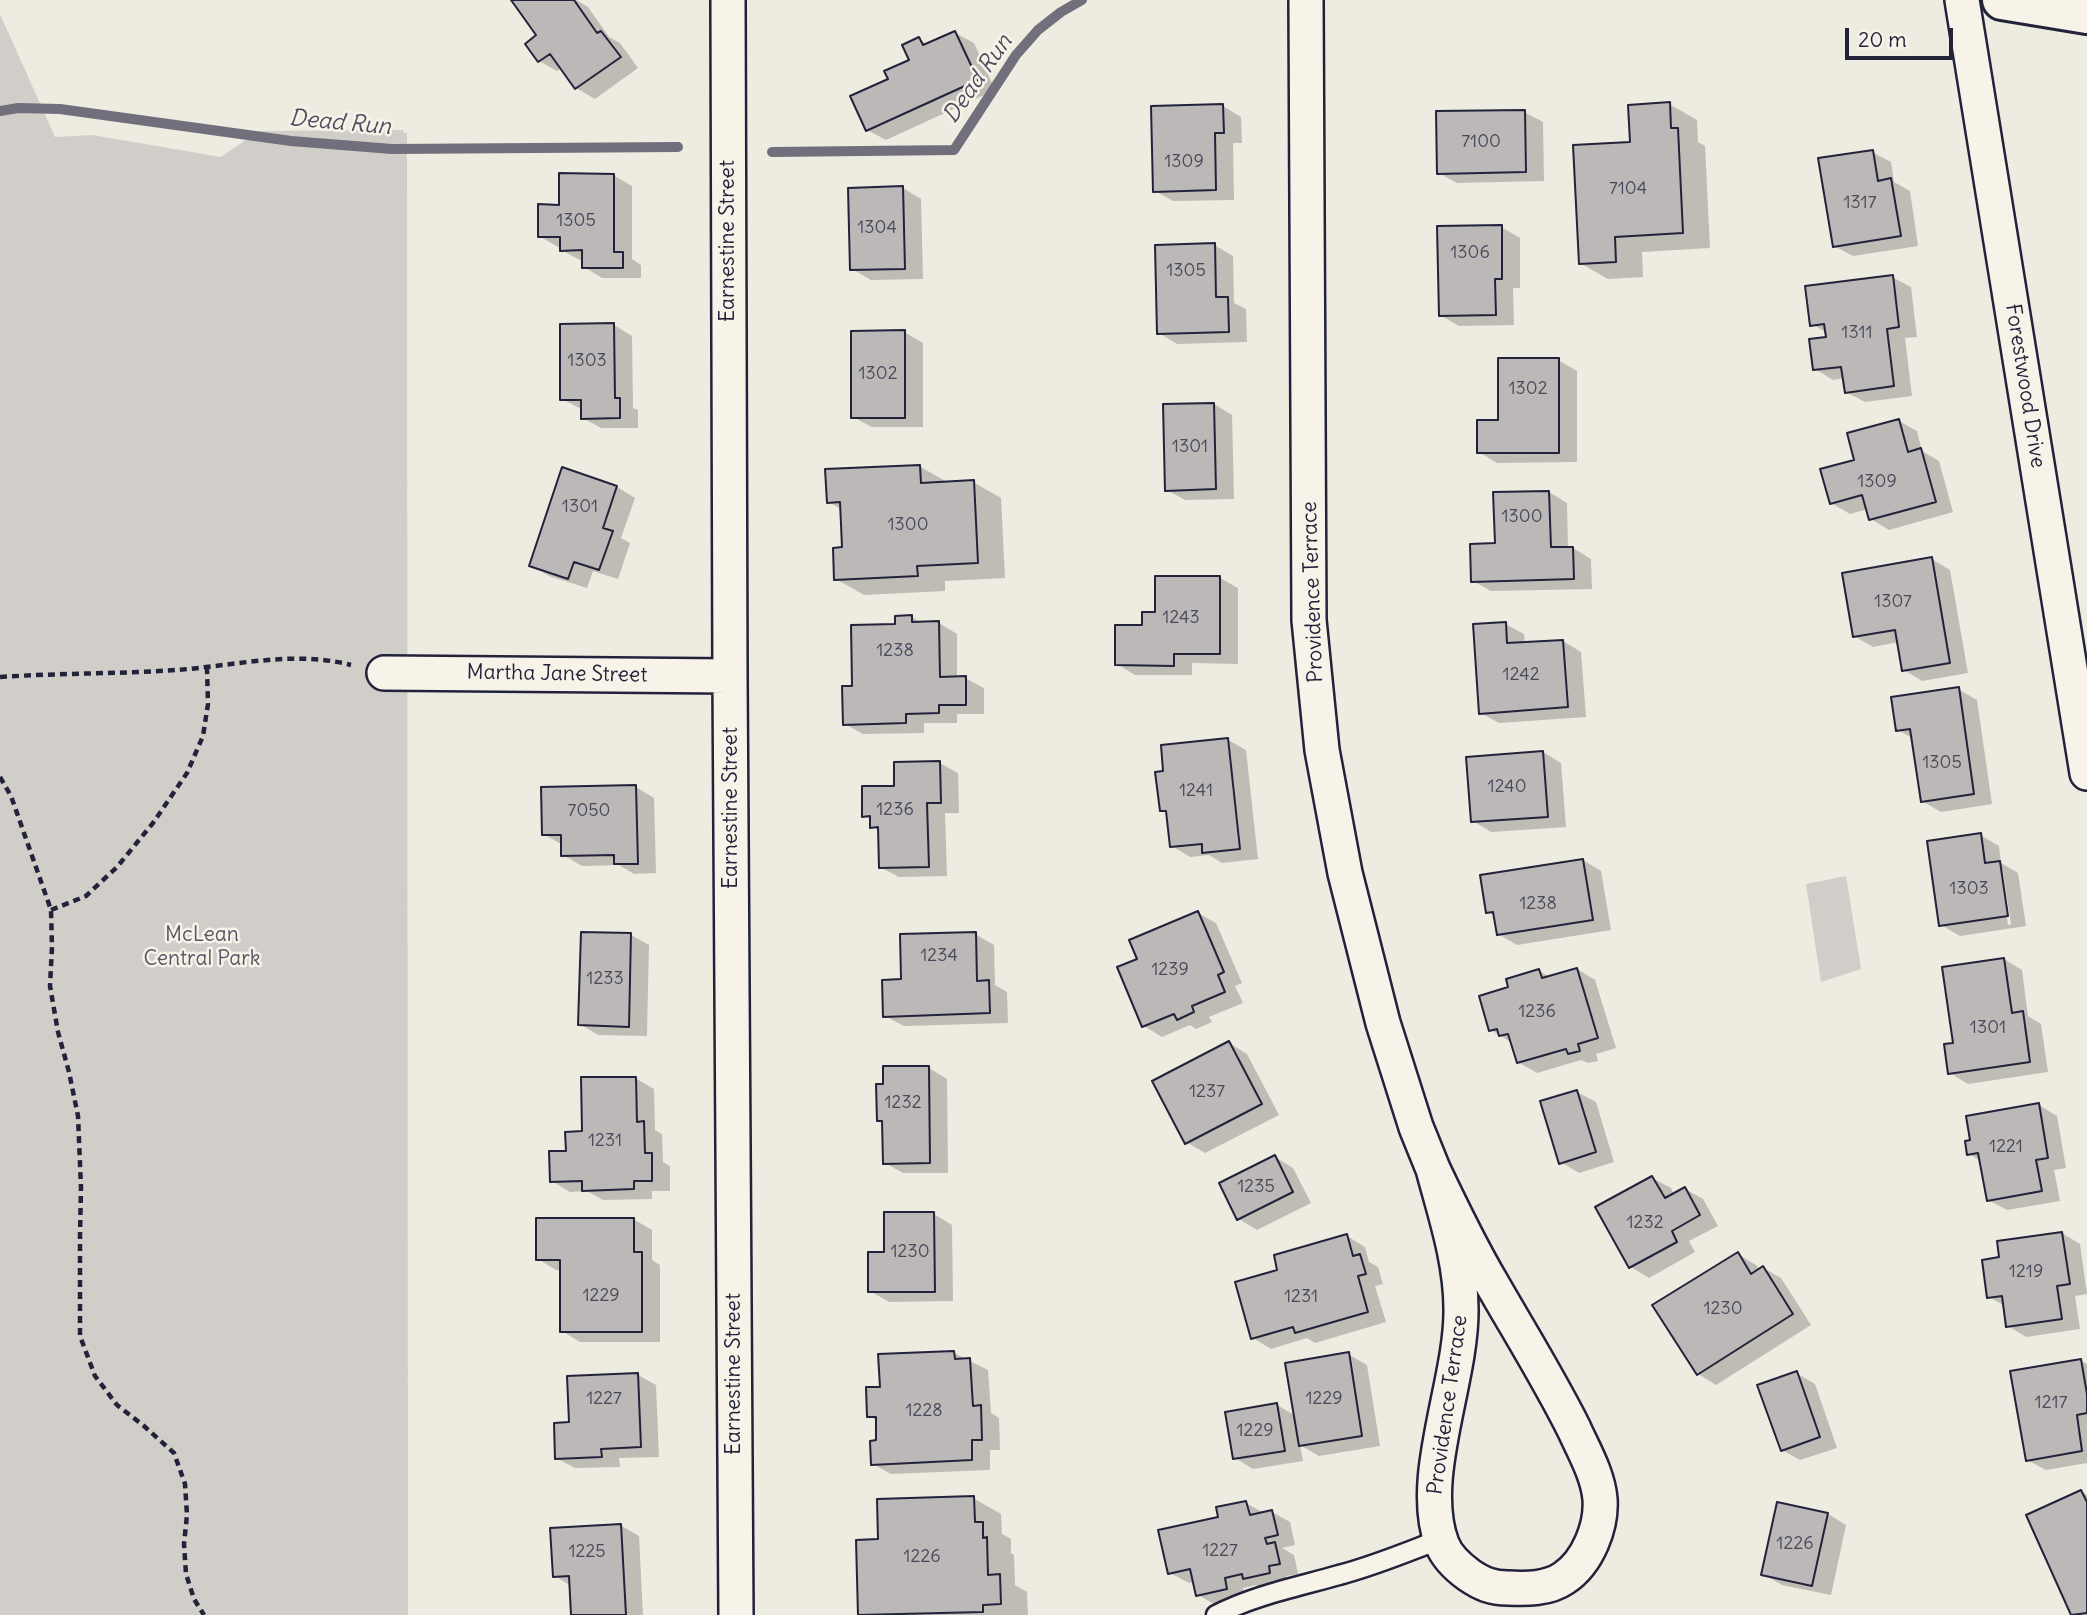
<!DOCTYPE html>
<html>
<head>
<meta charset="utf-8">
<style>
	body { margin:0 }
	#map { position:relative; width:2087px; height:1615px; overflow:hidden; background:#eeebe1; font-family:Delius,sans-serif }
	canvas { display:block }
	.scale { position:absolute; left:1845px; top:28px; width:108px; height:32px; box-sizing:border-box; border:4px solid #22223b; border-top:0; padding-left:9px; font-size:21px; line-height:24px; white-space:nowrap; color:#22223b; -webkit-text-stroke:5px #f7f3e8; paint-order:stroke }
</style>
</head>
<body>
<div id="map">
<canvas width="2087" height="1615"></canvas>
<div class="scale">20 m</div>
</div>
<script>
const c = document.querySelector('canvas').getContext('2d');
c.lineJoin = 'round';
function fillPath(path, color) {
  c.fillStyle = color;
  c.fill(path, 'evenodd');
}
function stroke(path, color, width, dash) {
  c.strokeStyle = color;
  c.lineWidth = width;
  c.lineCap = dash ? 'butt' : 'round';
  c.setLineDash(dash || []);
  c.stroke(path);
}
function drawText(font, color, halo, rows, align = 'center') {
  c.font = font + ' Delius,sans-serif';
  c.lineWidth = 5;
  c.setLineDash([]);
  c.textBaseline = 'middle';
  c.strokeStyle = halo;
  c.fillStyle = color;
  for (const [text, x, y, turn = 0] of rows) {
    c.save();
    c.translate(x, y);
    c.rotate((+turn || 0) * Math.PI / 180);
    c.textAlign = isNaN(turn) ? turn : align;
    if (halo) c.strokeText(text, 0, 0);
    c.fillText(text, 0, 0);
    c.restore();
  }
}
fillPath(new Path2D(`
	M0 14 55 137 92 135 221 157 259 131 403 130 404 133H407L408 1615H0Z
	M1846 876 1861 969 1821 982 1806 884Z`), '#d1cdc9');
fillPath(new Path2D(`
	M513 0H576L588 7 609 37 620 43 638 68 595 99 576 88 562 68 557 71 539 61V36Z
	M955 33 974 43 995 90 886 140 867 130 890 80 911 60 919 39 928 45Z
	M1669 104 1697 120 1698 142 1705 146 1710 248 1642 252 1643 277 1608 279 1580 263 1631 143Z
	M1223 106 1241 117 1242 143H1233L1234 200 1173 201 1155 191Z
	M1524 112 1543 122 1544 181 1457 183 1439 173Z
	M1872 152 1891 162 1894 182 1910 191 1918 246 1853 256 1834 246Z
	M613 175 632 186V259L641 265V278H602L584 267V260H580L561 250V247H558L539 236 561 206Z
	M903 188 921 199 923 279 871 280 852 269Z
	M1501 227 1520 238V288H1513L1514 325 1459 326 1440 315Z
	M1214 245 1233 256 1234 303 1246 309 1247 342 1177 344 1159 333Z
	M1892 277 1911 287 1917 337 1905 338 1912 396 1865 402 1846 392 1844 378 1833 380 1815 369 1828 339 1827 333 1812 324Z
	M614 325 632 336 633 408 638 410V428H601L583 418V410L562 399Z
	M904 332 923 343V427H872L853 417Z
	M1558 360 1577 371V462L1497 463 1479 452Z
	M1214 404 1232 415 1234 499 1185 500 1167 490Z
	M1899 421 1917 431 1922 451 1939 461 1953 512 1889 530 1871 519 1868 509 1850 514 1831 503Z
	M919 466 947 482H973L1001 498 1005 578 945 581V591L864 595 836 579 844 549 842 510 829 502Z
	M563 470 617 487 635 498 621 538 630 543 618 579 593 571 587 588 549 576 531 565Z
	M1549 492 1567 503 1568 548H1573L1591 559 1592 589 1491 591 1473 581 1497 545Z
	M1932 559 1950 570 1968 673 1922 681 1904 670 1899 642 1873 647 1854 636Z
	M1220 578 1238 588V664L1192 663V675H1135L1117 664 1144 626 1156 614Z
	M912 617 923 624 939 623 957 634V678H965L984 688V714H957V723H924V733L863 734 845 724 854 688 897 626Z
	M1505 624 1524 634 1525 644 1563 641 1581 652 1586 717 1499 723 1481 713Z
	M1958 689 1977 700 1992 804 1941 812 1922 801 1914 739 1898 730Z
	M1228 740 1246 750 1258 859 1222 863 1209 855 1190 857 1172 846 1168 814 1161 810 1165 772Z
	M1543 752 1561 763 1566 827 1491 832 1473 821Z
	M940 763 958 773 959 813H945L947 876 899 877 880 867 879 831 872 827V820L864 816Z
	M636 787 654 798 656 873 634 874 619 865 582 866 563 855V845L543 834Z
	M1980 835 1999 846 2001 863 2018 873 2026 926 1960 936 1941 925ZM2000 871H2003L2011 924 2008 925Z
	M1583 860 1601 871 1611 930 1517 945 1498 934 1495 916 1488 912Z
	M1198 913 1216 923 1242 983 1235 986 1243 1003 1209 1017 1212 1022 1196 1029 1190 1025 1162 1037 1144 1026 1139 960Z
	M975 934 994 945 995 985 1007 992 1008 1023 904 1026 885 1016 903 981Z
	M631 935 649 945 647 1036 598 1035 580 1024Z
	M2004 959 2022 970 2028 1016 2041 1024 2048 1072 1968 1084 1950 1073 1955 1045Z
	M1577 969 1595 980 1616 1048 1596 1054 1598 1061 1588 1063 1581 1060 1537 1073 1518 1062 1511 1040 1509 1041 1491 1030 1511 989 1539 971 1550 977Z
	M1229 1043 1247 1054 1279 1115 1205 1153 1186 1142Z
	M929 1068 947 1079 948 1173H903L885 1163 884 1124 878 1120Z
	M635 1078 654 1089 655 1130 662 1134 663 1162 670 1166V1191H652V1199L603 1200 587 1191 570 1192 552 1181 567 1153Z
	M1577 1092 1596 1102 1614 1162 1579 1173 1561 1162Z
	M2039 1105 2057 1116 2066 1168 2054 1170 2060 1201 2007 1210 1988 1200 1982 1162 1969 1154Z
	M1275 1157 1293 1168 1311 1203 1257 1230 1239 1219Z
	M1652 1178 1671 1188 1674 1195 1685 1189 1703 1199 1718 1226 1689 1241 1695 1252 1649 1278 1631 1267Z
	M934 1214 952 1225 953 1301 889 1302 870 1291Z
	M633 1219 652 1230V1260L660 1265V1342H580L562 1331 561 1270H556L538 1259Z
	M2062 1233 2080 1244 2087 1294 2075 1296 2080 1329 2026 1337 2008 1326 2005 1306 1989 1297 2001 1258Z
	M1347 1236 1365 1247 1369 1262 1378 1267 1383 1284 1375 1286 1386 1322 1315 1343 1307 1338 1271 1349 1253 1338 1279 1271Z
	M1738 1254 1756 1265 1760 1270 1763 1268 1781 1278 1811 1325 1716 1385 1698 1374Z
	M954 1353 988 1370 991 1413 999 1418 1000 1450H990V1470L891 1474 873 1464 878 1442V1421L869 1416 882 1388Z
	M1348 1354 1367 1365 1380 1446 1319 1456 1300 1445 1303 1461 1253 1469 1235 1458 1277 1405 1296 1416Z
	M2081 1361 2087 1364V1463L2046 1470 2027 1460Z
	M1796 1373 1815 1384 1837 1448 1800 1460 1782 1450Z
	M638 1375 656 1385 659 1457 619 1458 620 1467 575 1468 556 1458 571 1424Z
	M2081 1492 2087 1495V1615H2073L2028 1515Z
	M973 1498 1001 1514 1002 1534 1011 1539V1553L1014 1555 1015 1585 1027 1592 1028 1615H860L880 1541Z
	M1246 1503 1264 1513 1272 1512 1290 1522 1295 1545 1282 1548 1294 1555 1298 1574 1286 1576 1288 1583 1263 1589 1256 1585 1243 1588 1245 1599 1216 1605 1198 1595 1195 1582 1189 1583 1170 1573 1220 1518Z
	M1778 1504 1828 1514 1846 1525 1831 1595 1782 1585 1763 1574Z
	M620 1525 639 1536 643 1615H573L571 1586 555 1576Z`), '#0003');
stroke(new Path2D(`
	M0 111 18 108 60 109 291 141 392 149 678 147
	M772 152 954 150 1016 55 1038 30 1061 12 1082 0`), '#716f7b', 10);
const building = new Path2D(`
	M511 0H574L597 33 601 31 621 57 575 89 550 54 538 62 525 44 536 35Z
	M955 31 978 80 866 131 850 96 888 79 884 71 909 60 902 45 919 37 923 45Z
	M1670 102 1671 128H1678L1683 233 1615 237 1616 262 1579 264 1573 145 1630 142 1628 105Z
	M1223 104 1224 133H1215L1216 190 1153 192 1151 106Z
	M1525 110 1526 172 1437 174 1436 111Z
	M1873 150 1878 181 1891 178 1901 236 1833 247 1818 158Z
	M559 173 614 174V252H623V268H582V250L560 251V237H538V204L559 205Z
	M903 186 905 269 850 270 848 188Z
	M1502 225V279H1495L1496 315 1439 316 1437 226Z
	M1215 243 1216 297H1228L1229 332 1157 334 1155 245Z
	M1893 275 1899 327 1887 329 1894 386 1845 393 1841 367 1813 370 1809 339 1826 337 1824 324 1810 326 1805 286Z
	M614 323 615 398H620V418L581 419V400H560V324Z
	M905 330V418H851V331Z
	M1498 358H1559V453H1477V420H1498Z
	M1214 403 1216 489 1165 491 1163 404Z
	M1899 419 1908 452 1921 448 1936 502 1869 520 1862 495 1830 504 1820 469 1854 460 1847 433Z
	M920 465 921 483 974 480 978 563 917 566 918 576 834 580 833 548 842 547 840 502 827 503 825 469Z
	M562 467 617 486 603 528 613 531 599 570 574 562 568 579 529 566Z
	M1549 491 1551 547H1573L1574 579 1471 582 1470 544 1495 543 1493 492Z
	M1932 557 1950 663 1902 671 1895 630 1853 637 1842 573Z
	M1155 576H1220V654H1174V666L1115 665V625H1142V612H1155Z
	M912 615V622L939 621 940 677 966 676V705H939V713L906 714V723L843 725 842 686H852L851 625 895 624V616Z
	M1506 622 1507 643 1563 640 1568 707 1479 714 1473 624Z
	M1959 687 1974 794 1921 802 1910 729 1896 731 1891 697Z
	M1228 738 1240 849 1202 853V844L1170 847 1166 811H1160L1155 772 1163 771 1161 745Z
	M1543 751 1548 817 1471 822 1466 757Z
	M940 761 941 803H927L929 867 879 868 878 827 870 828V816L862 817V786H894V762Z
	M636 785 638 864H614V855L561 856V835H542L541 787Z
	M1981 833 1985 863 2000 861 2008 916 1939 926 1927 841Z
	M1583 859 1593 920 1497 935 1493 912 1486 913 1480 875Z
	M1198 911 1224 972 1218 975 1225 992 1192 1006 1194 1012 1177 1020 1174 1014 1142 1027 1117 967 1137 959 1129 940Z
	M581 932 631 933 629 1027 578 1025Z
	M976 932 977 981 989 980 990 1013 883 1017 882 980 901 979 900 934Z
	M2004 958 2012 1013 2023 1011 2030 1062 1948 1074 1944 1044 1953 1043 1942 967Z
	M1577 968 1598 1038 1578 1044 1580 1051 1568 1054 1566 1049 1517 1063 1508 1034 1499 1036 1497 1029 1489 1031 1479 996 1508 987 1506 979 1539 969 1542 978Z
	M1229 1041 1262 1104 1185 1144 1152 1081Z
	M883 1066H929L930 1163 883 1164 882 1121H877L876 1084H883Z
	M581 1077H636L637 1122 644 1121 645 1153H652V1181H634V1189L582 1191V1181L550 1182 549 1151H566L565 1132 582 1131Z
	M1577 1090 1596 1152 1559 1164 1540 1101Z
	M2039 1103 2048 1158 2036 1160 2042 1191 1987 1201 1978 1153 1967 1155 1965 1141 1970 1140 1966 1116Z
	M1275 1155 1293 1192 1237 1220 1219 1183Z
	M1652 1176 1665 1198 1685 1187 1700 1215 1672 1231 1677 1242 1629 1268 1595 1207Z
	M884 1212H934L935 1292H868V1252H884Z
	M536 1218H634V1252H642V1332H560V1260H536Z
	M2062 1232 2070 1284 2057 1286 2062 1319 2006 1327 2002 1296 1987 1298 1982 1260 1999 1257 1997 1241Z
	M1347 1234 1353 1256 1360 1254 1366 1274 1358 1276 1368 1312 1295 1333 1293 1327 1251 1339 1235 1282 1277 1270 1274 1255Z
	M1738 1252 1751 1274 1763 1266 1793 1314 1697 1375 1652 1305Z
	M954 1351 955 1359 970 1358 973 1406 981 1405 982 1440H972V1460L871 1465 870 1441 876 1440V1417H867L866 1387H880L878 1354Z
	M1349 1352 1362 1436 1299 1446 1285 1363Z
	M2081 1359 2087 1394V1413L2077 1415 2082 1451 2026 1461 2010 1371Z
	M1797 1371 1820 1437 1781 1451 1757 1385Z
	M638 1373 641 1447 601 1449 602 1457 555 1459 554 1423 569 1422 567 1376Z
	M1277 1403 1285 1451 1233 1459 1225 1412Z
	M2081 1490 2087 1502V1613L2071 1615 2026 1515Z
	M974 1496 975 1522H983V1538L987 1537 988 1575 1000 1574 1001 1604 983 1605V1612L858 1615 856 1540 878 1539 877 1499Z
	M1246 1501 1250 1515 1272 1510 1278 1535 1265 1538 1267 1544 1275 1542 1280 1564 1269 1566 1270 1573 1243 1579 1242 1574 1225 1578 1227 1589 1196 1596 1190 1569 1168 1574 1158 1530 1218 1517 1216 1507Z
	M1777 1502 1828 1513 1812 1586 1761 1575Z
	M621 1524 626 1615H571L569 1576 553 1577 550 1528Z`);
fillPath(building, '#bbb8b7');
stroke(building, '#22223b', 2);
const service = new Path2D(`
	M1216 1615C1255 1595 1297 1587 1339 1575 1374 1566 1407 1552 1441 1539`);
const minor = new Path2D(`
	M728 0 730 676 736 1615
	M1306 0 1309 620 1322 750 1345 873 1383 1023 1416 1127 1433 1169
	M1962 0 2087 773
	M384 673 730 676
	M1433 1169C1451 1207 1469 1245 1491 1282 1519 1331 1549 1379 1574 1429 1584 1451 1598 1475 1600 1499 1602 1526 1588 1562 1564 1578 1548 1589 1527 1589 1508 1588 1492 1588 1482 1584 1469 1575 1458 1567 1447 1557 1442 1544 1417 1478 1462 1381 1461 1309 1461 1261 1445 1214 1433 1169Z`);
const secondary = new Path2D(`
	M2002 0 2087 14`);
stroke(service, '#22223b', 23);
stroke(minor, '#22223b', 38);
stroke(secondary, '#22223b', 44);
stroke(new Path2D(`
	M0 677C59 673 118 674 176 670 234 666 293 650 351 665
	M0 777 11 796 51 910 52 947 50 986 58 1032 69 1072 78 1116 81 1188 80 1236V1336L95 1376 117 1405 144 1426 174 1453 185 1484 187 1515 184 1544 186 1574 194 1599 204 1615
	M51 910 86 896 117 867 153 823 187 773 203 736 208 704 207 668`), '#22223b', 4.5, [7, 5]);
stroke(service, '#f7f3e8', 18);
stroke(minor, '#f7f3e8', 33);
stroke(secondary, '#f7f3e8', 38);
drawText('18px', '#48485a', null, [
	["7100",1481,142],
	["1309",1184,162],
	["7104",1628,189],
	["1317",1860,203],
	["1305",576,221],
	["1304",877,228],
	["1306",1470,253],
	["1305",1186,271],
	["1311",1857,333],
	["1303",587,361],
	["1302",878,374],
	["1302",1528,389],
	["1301",1190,447],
	["1309",1877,482],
	["1301",580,507],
	["1300",1522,517],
	["1300",908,525],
	["1307",1893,602],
	["1243",1181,618],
	["1238",895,651],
	["1242",1521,675],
	["1305",1942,763],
	["1240",1507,787],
	["1241",1196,791],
	["1236",895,810],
	["7050",589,811],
	["1303",1969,889],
	["1238",1538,904],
	["1234",939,956],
	["1239",1170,970],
	["1233",605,979],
	["1236",1537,1012],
	["1301",1988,1028],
	["1237",1207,1092],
	["1232",903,1103],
	["1231",605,1141],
	["1221",2006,1147],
	["1235",1256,1187],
	["1232",1645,1223],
	["1230",910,1252],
	["1219",2026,1272],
	["1229",601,1296],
	["1231",1301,1297],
	["1230",1723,1309],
	["1227",604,1399],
	["1229",1324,1399],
	["1217",2051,1403],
	["1228",924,1411],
	["1229",1255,1431],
	["1226",1795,1544],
	["1227",1220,1551],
	["1225",587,1552],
	["1226",922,1557]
]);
drawText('21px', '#22223b', '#f7f3e8', [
	["Earnestine Street",728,241,-90],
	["Forestwood Drive",2025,386,81],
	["Providence Terrace",1313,592,-92],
	["Martha Jane Street",557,674,1],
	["Earnestine Street",731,808,-90],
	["Earnestine Street",734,1374,-90],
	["Providence Terrace",1448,1405,-82]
]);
drawText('21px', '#575566', '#f7f3e8', [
	["McLean",202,935],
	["Central Park",202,959]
]);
drawText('italic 23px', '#504f60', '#f7f3e8', [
	["Dead Run",978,79,-55],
	["Dead Run",340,123,5]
]);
</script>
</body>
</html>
